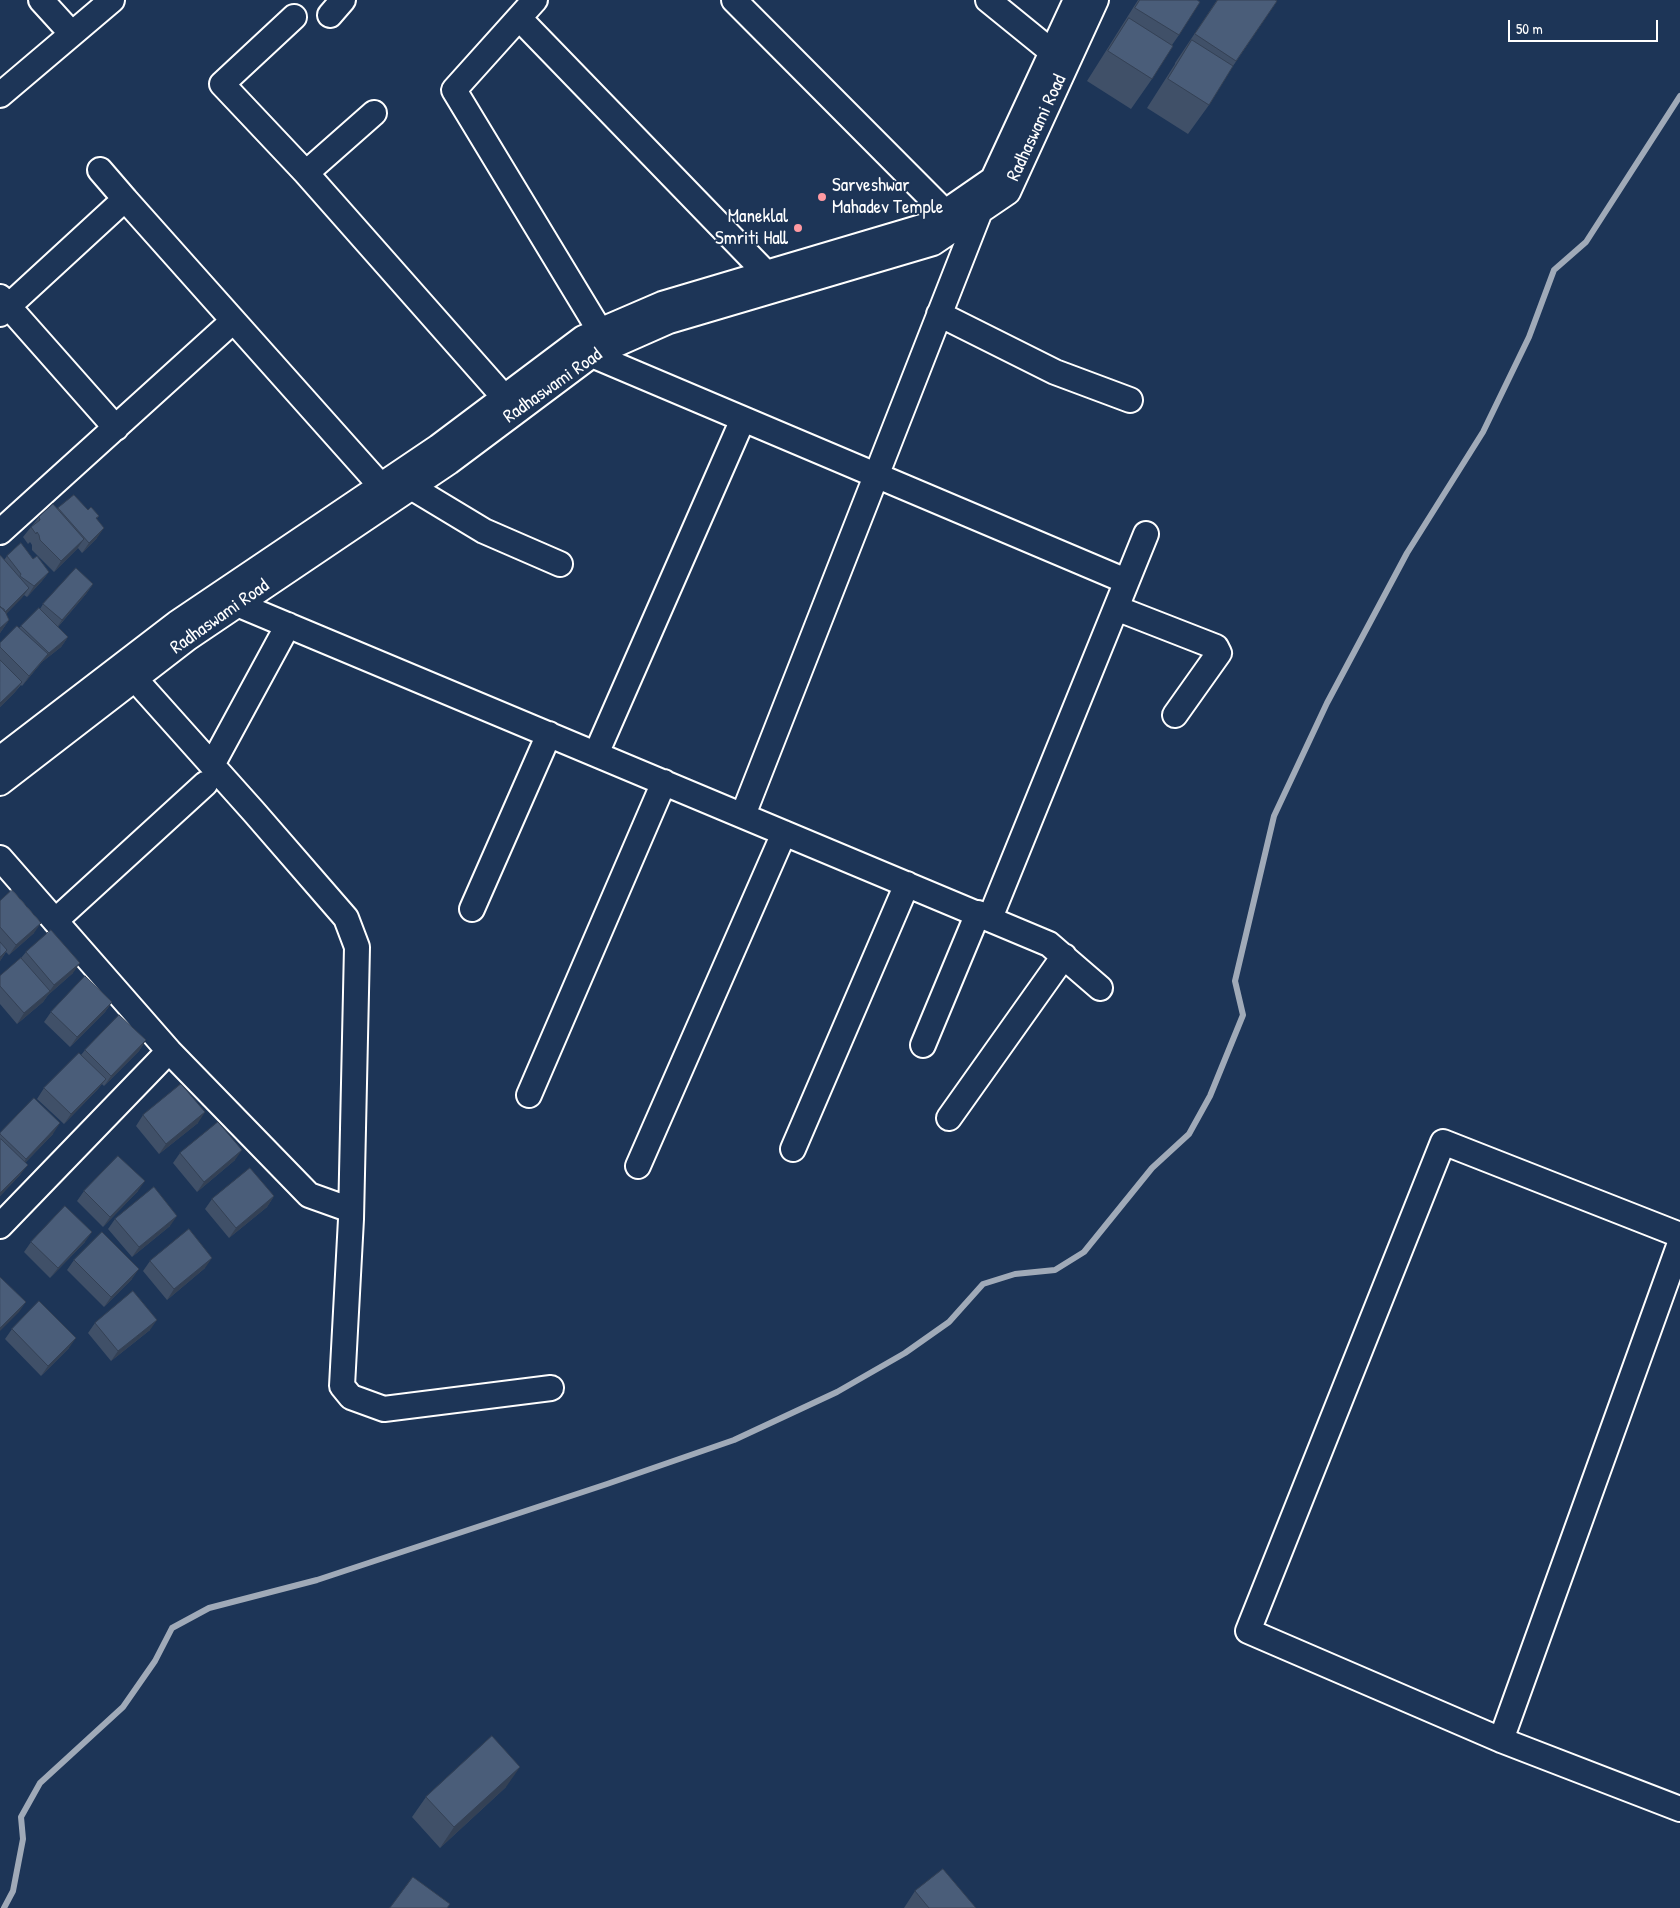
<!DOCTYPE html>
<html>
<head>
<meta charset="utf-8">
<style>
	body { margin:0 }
	#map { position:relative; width:1680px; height:1908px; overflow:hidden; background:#1d3557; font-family:"Patrick Hand",sans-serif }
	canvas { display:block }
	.scale { position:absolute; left:1508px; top:20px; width:150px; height:22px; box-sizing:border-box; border:2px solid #fff; border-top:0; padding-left:6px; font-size:15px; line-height:18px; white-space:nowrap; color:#fff; -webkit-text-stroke:4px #1d3557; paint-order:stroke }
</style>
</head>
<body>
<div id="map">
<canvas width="1680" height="1908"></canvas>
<div class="scale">50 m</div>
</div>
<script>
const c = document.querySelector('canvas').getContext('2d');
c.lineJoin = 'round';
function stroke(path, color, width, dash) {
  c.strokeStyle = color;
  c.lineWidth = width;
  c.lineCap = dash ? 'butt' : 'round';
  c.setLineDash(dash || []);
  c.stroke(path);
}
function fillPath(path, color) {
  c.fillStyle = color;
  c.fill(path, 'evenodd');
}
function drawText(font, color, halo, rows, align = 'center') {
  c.font = font + ' "Patrick Hand",sans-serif';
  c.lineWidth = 4;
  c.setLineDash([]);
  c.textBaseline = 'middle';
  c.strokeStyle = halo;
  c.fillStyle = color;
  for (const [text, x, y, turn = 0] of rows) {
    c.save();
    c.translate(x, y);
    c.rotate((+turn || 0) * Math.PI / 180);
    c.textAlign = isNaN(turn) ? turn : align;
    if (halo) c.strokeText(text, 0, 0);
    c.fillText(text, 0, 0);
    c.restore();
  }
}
stroke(new Path2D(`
	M4 1908 13 1891 23 1839 21 1817 40 1783 123 1707 155 1661 172 1628 209 1608 317 1580 607 1484 734 1440 837 1392 905 1353 949 1322 983 1284 1015 1274 1055 1270 1084 1252 1152 1168 1189 1134 1210 1096 1243 1015 1235 981 1274 816 1327 703 1407 553 1483 432 1529 337 1554 270 1586 242 1680 96`), '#a0aab8', 6);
const minor = new Path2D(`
	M41 0 72 34
	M535 0 454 90 600 331
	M734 0 945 212
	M988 0 1052 52
	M330 15 343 0
	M294 17 222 84 306 173 504 397
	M519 18 766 273
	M0 95 112 0
	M100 170 125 199
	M306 173 374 113
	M0 297 116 428
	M0 314 125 199 381 486
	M939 314 1055 372 1130 400
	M592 355 1126 581
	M411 487 484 531 560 564
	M0 532 233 321
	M237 604 1049 944 1100 988
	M1116 608 1216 647 1219 653 1175 715
	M135 679 254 812 346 918 357 947 351 1219 342 1386 351 1397 384 1409 551 1388
	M596 754 743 419
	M0 759 177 623 438 447 583 338 662 304 925 226 993 179 1076 0
	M212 765 288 625
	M0 783 188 638 449 462 592 355 669 321 933 243 1008 192 1096 0
	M743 815 980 211
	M0 858 169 1051 0 1226
	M472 909 549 734
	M990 918 1146 534
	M55 921 205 784
	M923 1045 978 913
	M169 1051 309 1195 351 1210
	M529 1095 664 782
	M949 1118 1064 956
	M793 1149 907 884
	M638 1166 784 833
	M1680 1235 1443 1142 1248 1631 1501 1740 1680 1809
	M1501 1740 1680 1243`);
stroke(minor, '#fff', 28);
stroke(minor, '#1d3557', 24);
fillPath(new Path2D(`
	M1138 0H1197L1179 35 1172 45 1152 79 1131 109 1087 81Z
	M1217 0H1275L1277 1 1233 66 1209 105 1188 134 1147 108 1175 64V63Z
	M58 508 88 510 99 516 96 519 97 538 82 553 78 548 54 572 32 550V545L30 542 28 544 23 537 39 517 57 509Z
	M0 555 4 560 7 556 33 559 49 572 41 582 27 597 24 595 6 614 9 620 0 633Z
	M93 584 86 594 58 627 68 637 61 647 42 662 22 686 21 685 15 692 0 707V643L19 628 40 609 43 604Z
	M0 901 34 933 9 955 6 952 0 961Z
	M26 952 73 973 48 995 43 1002 17 1024 0 1004V976L21 958Z
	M112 1002 105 1012 70 1047 44 1022 51 1012Z
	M146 1040 139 1051 104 1086 102 1084 98 1089 64 1124 37 1099 44 1088 81 1055 85 1050Z
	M143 1115 198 1123 159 1154 136 1126Z
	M0 1133 53 1134 25 1163 20 1175 0 1196Z
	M180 1153 235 1160 197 1192 173 1163Z
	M84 1191H138L103 1227 77 1201Z
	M274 1196 267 1207 229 1238 205 1209 212 1199Z
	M115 1219 170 1226 132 1257 108 1229Z
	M31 1242H85L50 1278 24 1252Z
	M74 1260 132 1279 104 1307 67 1270Z
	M150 1261 205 1268 167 1300 143 1271Z
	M95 1323 150 1330 111 1361 88 1333Z
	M12 1329 69 1348 41 1376 5 1339Z
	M506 1787 440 1848 412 1817 426 1797Z
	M915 1891 976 1908H904Z`), '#405068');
fillPath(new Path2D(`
	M104 528 97 538 82 553 89 543Z
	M84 539 77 549 54 572 61 561Z
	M49 572 41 582 27 597 34 586Z
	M93 584 86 594 55 630 62 620Z
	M29 588 22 598 0 620 5 612Z
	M9 620 0 633V628Z
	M68 637 61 647 42 662 22 686 29 676 49 653Z
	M22 682 15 692 0 707V703Z
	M41 923 34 933 9 955 16 945Z
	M7 950 0 961V957Z
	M80 963 73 973 48 995 43 1002 17 1024 24 1013 49 992 54 985Z
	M112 1002 105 1012 70 1047 77 1037Z
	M146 1040 139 1051 104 1086 111 1076Z
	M106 1079 98 1089 64 1124 71 1114Z
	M205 1112 198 1123 159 1154 166 1144Z
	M60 1123 53 1134 19 1169 26 1159Z
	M242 1150 235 1160 197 1192 204 1182Z
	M28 1165 20 1175 0 1196V1193Z
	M145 1181 138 1191 103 1227 110 1217Z
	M274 1196 267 1207 229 1238 236 1228Z
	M177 1216 170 1226 132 1257 139 1247Z
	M92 1232 85 1242 50 1278 58 1268Z
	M212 1258 205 1268 167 1300 174 1289Z
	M139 1269 132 1279 104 1307 111 1297Z
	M26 1302 19 1312 0 1331V1328Z
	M157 1320 150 1330 111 1361 118 1351Z
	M76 1338 69 1348 41 1376 48 1366Z
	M520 1767 506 1787 440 1848 454 1827Z`), '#344155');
const building = new Path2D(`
	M1140 0H1197L1200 2 1179 35 1135 8Z
	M1218 0H1275L1277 1 1236 61 1195 34Z
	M1129 18 1173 46 1152 79 1108 51Z
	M1192 40 1233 66 1209 105 1168 79Z
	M74 495 88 510 91 507 99 516 96 518 104 528 89 543 58 508Z
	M53 504 84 539 61 561 40 540 39 535 37 532 36 534 31 527 40 520 39 517Z
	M21 543 33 559 37 556 49 572 34 586 20 576 21 574 7 556Z
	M0 555 29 588 5 612 0 606Z
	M76 568 93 584 62 620 43 604Z
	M0 607 4 609 9 620 0 628Z
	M39 608 68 637 49 653 21 626Z
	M17 626 48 654 29 676 0 647V643Z
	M0 660 22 682 0 703Z
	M12 890 41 923 16 945 0 927V901Z
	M51 930 80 963 54 985 26 952Z
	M0 942 7 950 0 957Z
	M21 958 50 991 24 1013 0 986V976Z
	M85 976 112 1002 77 1037 51 1012Z
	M119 1015 146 1040 111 1076 85 1050Z
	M79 1053 106 1079 71 1114 44 1088Z
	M181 1084 205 1112 166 1144 143 1115Z
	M34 1098 60 1123 26 1159 0 1134V1133Z
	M218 1122 242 1150 204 1182 180 1153Z
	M1 1139 28 1165 0 1193V1140Z
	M118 1156 145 1181 110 1217 84 1191Z
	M250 1168 274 1196 236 1228 212 1199Z
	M154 1187 177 1216 139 1247 115 1219Z
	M65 1206 92 1232 58 1268 31 1242Z
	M189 1229 212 1258 174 1289 150 1261Z
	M102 1232 139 1269 111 1297 74 1260Z
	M0 1277 26 1302 0 1328Z
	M133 1291 157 1320 118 1351 95 1323Z
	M39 1301 76 1338 48 1366 12 1329Z
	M492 1736 520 1767 454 1827 426 1797Z
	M943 1869 976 1908H929L915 1891Z
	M413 1877 450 1904 447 1908H390Z`);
fillPath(building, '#4a5d79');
stroke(building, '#344155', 1);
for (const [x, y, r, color] of [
	[822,197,5,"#ff9aa2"],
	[798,228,5,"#ff9aa2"]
]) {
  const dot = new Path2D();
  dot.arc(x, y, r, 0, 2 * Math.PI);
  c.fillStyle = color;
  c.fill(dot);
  stroke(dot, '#1d3557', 2);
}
drawText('19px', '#fff', '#1d3557', [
	["Radhaswami Road",1037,128,-65],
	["Radhaswami Road",553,386,-35],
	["Radhaswami Road",220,617,-35]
]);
drawText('19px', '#fff', '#1d3557', [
	["Sarveshwar",832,186],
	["Mahadev Temple",832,208],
	["Maneklal",788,217,"right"],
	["Smriti Hall",788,239,"right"]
], 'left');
</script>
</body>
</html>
